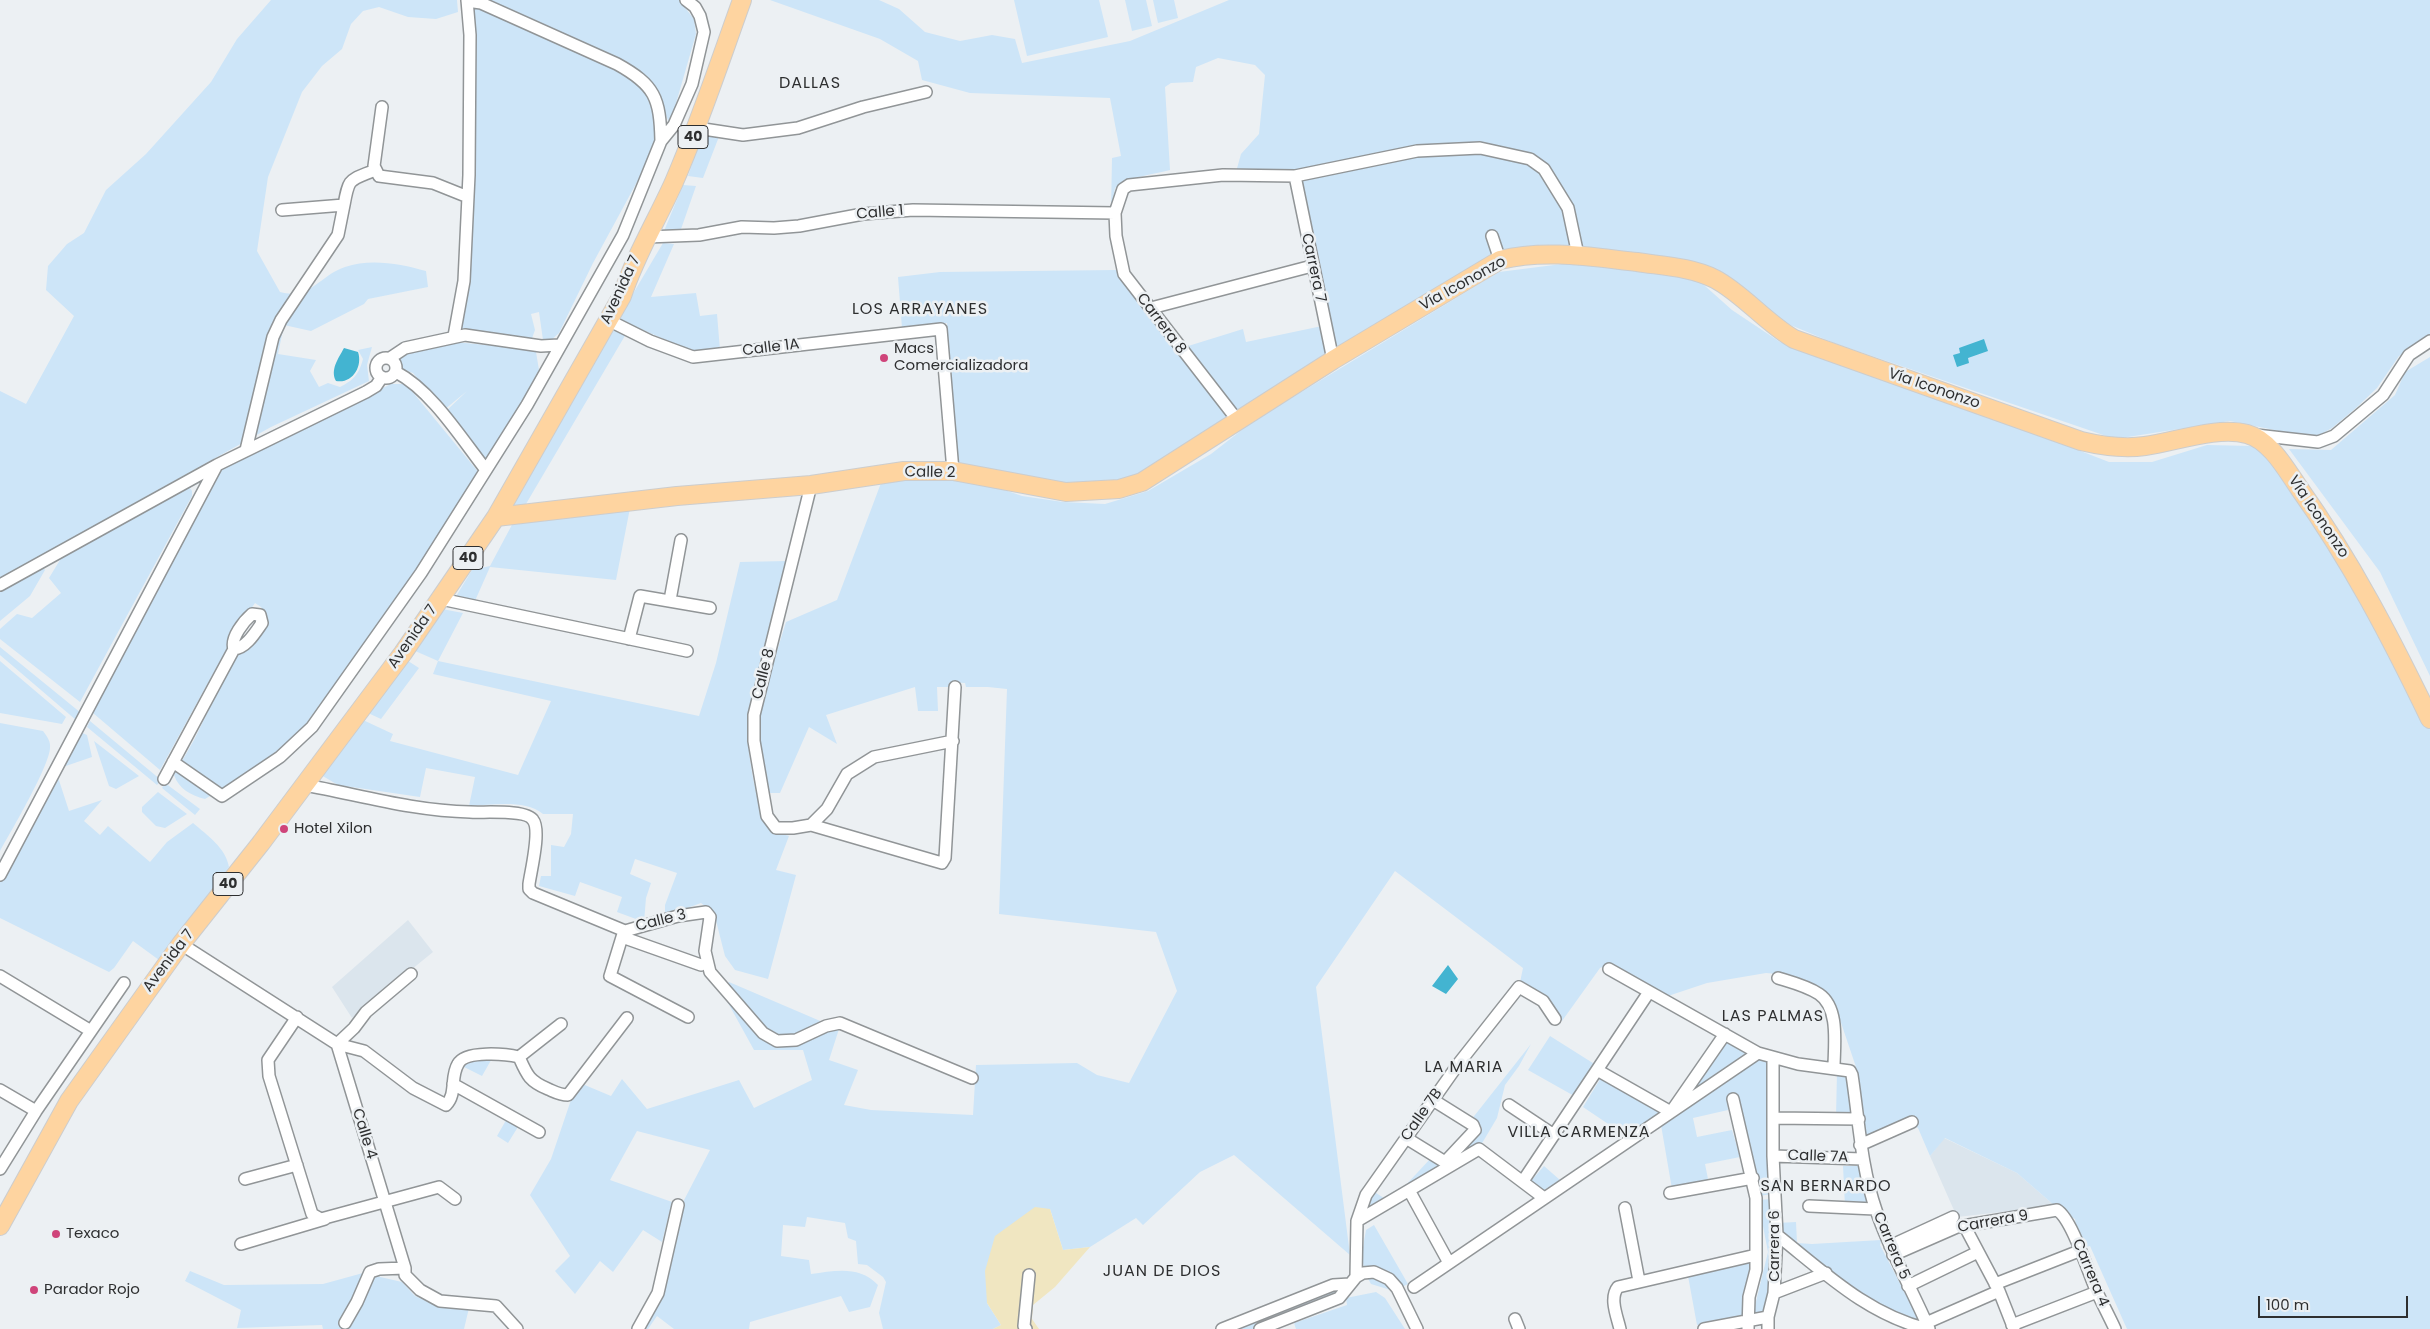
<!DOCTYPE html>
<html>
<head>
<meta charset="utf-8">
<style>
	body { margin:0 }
	#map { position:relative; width:2430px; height:1329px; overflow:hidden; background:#ecf0f3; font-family:Poppins,sans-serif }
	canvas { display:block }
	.scale { position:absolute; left:2258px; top:1296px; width:150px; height:22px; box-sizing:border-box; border:2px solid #2e2f30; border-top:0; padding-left:6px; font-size:15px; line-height:18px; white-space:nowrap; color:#2e2f30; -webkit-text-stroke:4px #ecf0f3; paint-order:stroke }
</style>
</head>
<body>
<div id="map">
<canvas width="2430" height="1329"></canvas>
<div class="scale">100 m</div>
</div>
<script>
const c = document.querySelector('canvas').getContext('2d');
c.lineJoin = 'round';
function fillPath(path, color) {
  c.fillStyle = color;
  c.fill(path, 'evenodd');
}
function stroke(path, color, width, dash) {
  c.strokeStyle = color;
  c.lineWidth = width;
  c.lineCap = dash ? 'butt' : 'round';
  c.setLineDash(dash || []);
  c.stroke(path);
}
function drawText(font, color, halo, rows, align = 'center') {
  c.font = font + ' Poppins,sans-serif';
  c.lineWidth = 5;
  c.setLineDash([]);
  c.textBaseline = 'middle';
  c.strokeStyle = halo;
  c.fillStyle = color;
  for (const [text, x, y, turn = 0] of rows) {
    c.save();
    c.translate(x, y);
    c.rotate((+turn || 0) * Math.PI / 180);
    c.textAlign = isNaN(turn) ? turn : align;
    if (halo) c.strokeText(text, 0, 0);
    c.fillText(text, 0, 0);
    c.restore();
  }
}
fillPath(new Path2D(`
	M408 920 433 952 352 1018 332 987Z
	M1944 1138 2017 1173 2055 1206 1957 1217 1930 1156Z`), '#dbe5ed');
fillPath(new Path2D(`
	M271 0H457L458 12 436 19 408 17 379 7 363 11 351 24 342 49 322 66 302 92 268 177 257 251 280 292C311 300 320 275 345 267 371 258 401 264 426 271L428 287 368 299 364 304 311 331 284 325 278 354 316 360 310 371 319 387 328 383 340 387C354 380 359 374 363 359L358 350 372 347 367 365 369 381 271 427 0 578V391L26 404 74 316 46 290 48 266 67 244 84 233 106 190 146 154 211 82 237 39Z
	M483 0H679L694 19 696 34 670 124 651 85Z
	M770 0H879L899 9 925 32 960 41 992 35 1015 39 1022 63 1130 41 1229 0H2430V337L2399 356 2377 388 2356 408 2332 428 2314 438 2230 421 2115 439 1834 343 1783 322 1716 274 1494 258 1337 352 1318 253 1299 169 1236 172 1241 154 1259 134 1265 75 1255 65 1218 58 1196 67 1193 82 1171 83 1165 87 1170 170C1151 175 1131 176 1115 188L1111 212 1112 158 1121 156 1110 98 970 93 922 80 918 61 880 39Z
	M1014 0H1099L1108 37 1027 56Z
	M1125 0H1146L1152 26 1132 31Z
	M1153 0H1174L1178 18 1158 23Z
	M471 5 481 6 635 78 653 101 656 138 650 158 593 263 559 333 549 342 543 340 539 312 531 314 535 330 531 341 458 333Z
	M704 128 720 134 703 178 688 176Z
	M683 185 696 186 680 232 664 231Z
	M663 243 674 244 651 297 696 293 700 316 717 314 720 350 691 351 618 319Z
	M1570 263 1695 277 1732 310 1780 342 1872 370 2109 462H2152L2207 445 2252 446 2280 462 2387 641 2430 729V1329H2127L2090 1246 2079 1249 2075 1219 2055 1206 2017 1173 1945 1138 1930 1156 1918 1128 1914 1125 1864 1146 1856 1067 1835 1005 1822 991 1777 974 1766 973 1707 983 1668 996 1646 985 1612 963 1600 968 1562 1021 1550 999 1519 987 1523 968 1395 871 1316 987 1350 1255 1234 1155 1200 1172 1143 1225 1136 1218 1090 1247 1063 1250 1050 1209 987 1303 1001 1325 993 1329H883L879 1313 886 1282 883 1277 867 1265 858 1264 856 1241 848 1238 845 1223 807 1217 805 1227 783 1225 781 1256 809 1260 811 1274C835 1271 859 1265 878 1285L870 1307 849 1312 841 1296 750 1322 749 1329H674L657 1316 648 1329H640L660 1293 682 1204 710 1150 637 1131 610 1180 672 1202 662 1242 643 1230 613 1272 600 1261 575 1294 555 1271 570 1256 530 1195 551 1159 573 1094 580 1083 611 1096 622 1079 647 1109 739 1080 754 1108 812 1080 803 1050H754L722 992 729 982 839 1029 829 1060 858 1070 844 1105 871 1110 973 1115 976 1065 1077 1063 1097 1075 1129 1083 1177 991 1156 932 999 914 1007 689 988 687H966L965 683 950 682 949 687H937L938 711H918L915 687 826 715 837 744 809 727 780 793H767L757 738 758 712 786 622 837 600 881 483 907 477 976 480 1022 496 1063 502 1105 504 1148 491 1211 454 1252 422 1499 272Z
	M1116 270 1229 417C1193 441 1155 473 1113 483 1065 495 1005 476 957 467L947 323 902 328 898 277 940 272Z
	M1322 326 1326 357 1236 413 1185 347 1243 329 1246 342Z
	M614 327 626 334 523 509 512 504Z
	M454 342 530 349 536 352 539 370 488 463 445 412 467 391 444 410 413 373 402 369 400 356 404 353Z
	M2430 357V676L2380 572 2289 449 2331 450 2395 395 2405 372Z
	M391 384H406L480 474 404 588 305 725C277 755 241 778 205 799 190 795 179 789 174 775L194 740 234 658 243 650 266 617 261 607 255 603 241 623 160 770 93 713 204 498 225 465Z
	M185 487H189L192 491V496L80 702 0 639V629L17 614 32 618 61 593 49 578 63 555Z
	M630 508 616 580 490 567 474 603 455 598 472 570 490 566 514 521Z
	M787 561 747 721C747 746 755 812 771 829 775 833 783 834 789 836L776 870 796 875 768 979 735 970 725 956 714 913 701 903 665 916V905L677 873 635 859 630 874 651 883 646 898 644 922 617 912 622 897 580 882 575 896 539 886 541 876H551V845L564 847 571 834 573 814H543C525 799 492 805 469 806L475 777 426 768 420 797 338 785 321 775 363 720 393 734 390 741 518 775 551 701 433 674 438 661 413 650 442 609 463 613 438 661 699 716 716 663 740 562Z
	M42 566 45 570 30 596 0 621V590Z
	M0 647 81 713 76 720 0 655Z
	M405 659 419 668 381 719 368 713Z
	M0 661 66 717 62 724 0 713Z
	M90 721 161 780 157 785 87 727Z
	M0 723 43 731C47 736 51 742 50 748 49 767 11 831 0 851Z
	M78 731 87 735 92 757 57 769Z
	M94 741 139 776 116 789 109 786Z
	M56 771 69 811 102 800 84 821 100 835 108 826 150 862 167 842 193 823C207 835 226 848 229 867L159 960 133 941 114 968 109 972 0 918V879Z
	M165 783 200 809 195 815 162 788Z
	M158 792 187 814 165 828 156 826 142 812V807Z
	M1550 1036 1596 1065 1576 1097 1528 1070Z
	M1728 1040 1751 1054 1680 1103Z
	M1531 1044 1519 1066 1505 1085 1497 1118 1478 1150 1366 1219 1369 1198 1373 1191 1390 1202 1431 1158 1452 1163 1482 1128 1471 1120Z
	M494 1055 482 1076 458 1064Z
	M1758 1058 1768 1063 1772 1194 1759 1196 1736 1096 1727 1099 1728 1110 1693 1118 1697 1137 1732 1130 1740 1157 1705 1164 1709 1184 1672 1189 1661 1125Z
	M1837 1072H1847L1855 1116 1836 1117Z
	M1602 1076 1664 1112 1626 1136 1583 1107Z
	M509 1115 521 1122 508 1143 497 1136Z
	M1544 1166 1560 1180 1544 1190 1531 1181Z
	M1843 1166H1861L1872 1205 1845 1206Z
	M1773 1199V1266L1765 1315 1753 1314 1768 1252 1758 1200Z
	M1796 1222 1797 1243 1812 1244 1881 1240 1880 1245 1920 1322 1875 1307 1778 1233 1777 1223Z
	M1374 1225 1408 1284 1394 1291 1371 1284C1359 1262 1362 1253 1366 1230Z
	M1759 1256 1748 1315 1697 1325 1688 1276Z
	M190 1271 224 1285 323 1284 363 1273 402 1282 415 1296 439 1307 469 1308 464 1329H323L322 1325 237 1328 241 1310 185 1281Z
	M1334 1287 1338 1296 1252 1329H1234Z
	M1376 1292 1385 1298 1405 1329H1296L1294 1323 1347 1305 1346 1298Z`), '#cde5f8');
fillPath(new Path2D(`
	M1035 1207 1050 1209 1063 1250 1090 1247 1055 1287 1033 1305 1032 1319 1039 1329H993L1001 1325 987 1303 985 1271 995 1236Z`), '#f0e6c1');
fillPath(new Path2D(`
	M1984 339 1988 351 1968 358 1969 363 1957 367 1953 355 1960 353 1959 348Z
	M344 348 358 352C363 367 352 384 336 381 330 370 338 359 344 348Z
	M1448 965 1458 979 1446 994 1432 986Z`), '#43b4d1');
const street = new Path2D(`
	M467 1 481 3 617 64C655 85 660 98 661 141
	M382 107 374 166 379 176 433 183 468 197
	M697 128 743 135 798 128 863 107 926 92
	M1295 176 1333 360
	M282 210 344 205C349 177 349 181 375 170
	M1492 236 1500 260
	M647 237 699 235 742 227 774 228 799 226 863 214 913 210 1115 213
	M1151 308 1312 266
	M608 320 650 341 693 357 941 329 953 471
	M454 336 464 281 469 175 470 35 467 0
	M376 368a10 10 0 1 1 20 0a10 10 0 1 1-20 0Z
	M390 358 405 348 465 335 541 346 559 345
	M396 372C432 391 461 438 486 470
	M1238 421 1124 274 1116 236 1115 213 1123 189 1129 185 1223 175 1295 176 1417 151 1480 148 1530 159 1544 169 1568 208 1578 255
	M2256 435 2318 442 2334 436 2383 395 2409 355 2430 341
	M246 450 273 337 281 320 338 235 344 205
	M811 485 754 715V741L767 816 776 828H793L811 825 942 863 945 858 955 687
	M0 585 217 465 366 392 376 386 382 377
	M441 599 687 651
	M670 600 681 540
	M629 639 640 596 710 608
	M173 762 222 796 280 757 312 727 421 573 527 405 623 235 661 141 674 125 692 84 704 32 700 16 695 7 686 0
	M164 779 234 649C230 638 244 621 252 614L260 615 262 623C255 633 246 648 234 649
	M305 785C360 795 413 811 470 812 483 813 526 809 533 820 541 830 531 870 529 884V889L533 893 625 931 678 916 706 912 710 917 705 951 710 972 763 1033 777 1041 796 1040 826 1026 840 1023 972 1078
	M811 825 827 809 847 774 874 757 953 741
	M0 875 217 465
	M624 932 622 937 701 965
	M622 937 610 976 688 1017
	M181 944 337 1044 405 1268V1275L420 1290 440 1301 496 1306 517 1329
	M1609 969 1758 1053 1798 1064 1850 1071 1852 1075C1859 1121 1861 1167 1876 1210 1890 1252 1912 1289 1929 1329
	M0 976 91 1031
	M1778 978C1791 982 1807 986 1819 994 1840 1008 1834 1046 1834 1068
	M297 1017 268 1060 269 1076 312 1214 321 1219 439 1187 455 1199
	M337 1044 364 1051 413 1088 446 1105C457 1094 450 1077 458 1064 465 1050 506 1054 519 1057L561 1024
	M337 1044 354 1028 366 1012 411 974
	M519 1057C527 1075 529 1081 548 1089 555 1092 560 1095 568 1095L627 1018
	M1597 1070 1671 1112 1725 1034
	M453 1084 539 1132
	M0 1090 36 1111
	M1733 1099 1756 1198V1270L1749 1297 1748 1329
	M1509 1105 1554 1135
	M1773 1118 1859 1119
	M1406 1138 1445 1162 1475 1130 1473 1125 1433 1100
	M1860 1145 1912 1122
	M1773 1156 1862 1159
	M0 1169 36 1111 124 983
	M245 1179 297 1165
	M1523 1181 1649 992
	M1410 1192 1449 1263
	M1670 1193 1753 1178
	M1809 1206 1875 1209
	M1625 1208 1639 1281
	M1357 1221 1479 1149 1544 1198
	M1964 1225 1999 1291 2014 1329
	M1777 1235C1825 1273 1867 1314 1927 1329
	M241 1244 325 1219
	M1890 1246 1953 1217
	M1893 1255 1957 1227 2057 1210C2072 1219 2088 1272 2096 1290 2102 1303 2109 1316 2115 1329
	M1356 1277 1357 1221 1366 1195 1459 1063 1519 987 1543 1001 1555 1019
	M1995 1284 2079 1251
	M1908 1286 1978 1252
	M1414 1287 1758 1053
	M1774 1293 1826 1273
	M1515 1319 1519 1329
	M345 1323 357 1302 370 1272 379 1269 405 1268
	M1926 1323 1999 1291
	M2012 1325 2097 1292
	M638 1329 658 1293 678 1205
	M1026 1329 1024 1326 1029 1275
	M1222 1329 1333 1285 1350 1284
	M1260 1329 1339 1298 1356 1277 1363 1273 1374 1272 1389 1279 1397 1288 1417 1329
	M1620 1329C1617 1316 1609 1298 1618 1287L1756 1255
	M1704 1329 1768 1317
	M1768 1329V1317L1774 1293 1777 1235 1773 1156V1059`);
const primary = new Path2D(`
	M496 517 677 496 811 485 904 471H953L1066 492 1119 489 1142 482 1333 360 1500 260C1545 249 1591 257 1637 262 1663 266 1691 267 1715 279 1742 293 1766 323 1794 339L2081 441C2102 446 2124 449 2145 446 2175 442 2217 426 2247 434 2270 440 2286 469 2299 488 2351 561 2391 638 2430 719
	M0 1226 69 1101 181 944 261 843 403 653 496 517 622 296C635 256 657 220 674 182 700 122 720 61 742 0`);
stroke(street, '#919597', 14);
stroke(primary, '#cdcdcd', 20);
stroke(street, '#fff', 11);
stroke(primary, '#fed4a0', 18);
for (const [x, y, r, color] of [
	[884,358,5,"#cf447a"],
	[284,829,5,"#cf447a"],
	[56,1234,5,"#cf447a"],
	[34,1290,5,"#cf447a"]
]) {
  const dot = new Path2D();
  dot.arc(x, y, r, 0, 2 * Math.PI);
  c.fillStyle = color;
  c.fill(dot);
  stroke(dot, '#ecf0f3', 2);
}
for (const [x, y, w] of [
	[693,137,30],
	[468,558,30],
	[228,884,30]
]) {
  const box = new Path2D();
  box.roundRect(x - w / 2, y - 11.5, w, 23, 4);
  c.fillStyle = '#ecf0f3';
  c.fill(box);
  stroke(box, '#2e2f30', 1);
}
drawText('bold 14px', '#2e2f30', null, [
	["40",693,137],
	["40",468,558],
	["40",228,884]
]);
drawText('15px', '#2e2f30', '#ecf0f3', [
	["Calle 1",880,213,-5],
	["Carrera 7",1313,268,78],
	["Vía Icononzo",1463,284,-29],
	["Avenida 7",621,290,-65],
	["Carrera 8",1161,324,53],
	["Calle 1A",771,348,-7],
	["Vía Icononzo",1934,389,19],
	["Calle 2",930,473,1],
	["Vía Icononzo",2318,517,56],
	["Avenida 7",413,637,-55],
	["Calle 8",764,674,-76],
	["Calle 3",661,921,-14],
	["Avenida 7",169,961,-53],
	["Calle 7B",1422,1115,-55],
	["Calle 4",364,1134,73],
	["Calle 7A",1818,1157,2],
	["Carrera 9",1993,1222,-10],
	["Carrera 6",1775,1246,-90],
	["Carrera 5",1891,1246,67],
	["Carrera 4",2090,1273,67]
]);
drawText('15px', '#2e2f30', '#ecf0f3', [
	["Macs",894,349],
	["Comercializadora",894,366],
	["Hotel Xilon",294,829],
	["Texaco",66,1234],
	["Parador Rojo",44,1290]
], 'left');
c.letterSpacing = '1px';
drawText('16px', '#2e2f30', '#ecf0f3', [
	["DALLAS",810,84],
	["LOS ARRAYANES",920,310],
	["LAS PALMAS",1773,1017],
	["LA MARIA",1464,1068],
	["VILLA CARMENZA",1579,1133],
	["SAN BERNARDO",1826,1187],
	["JUAN DE DIOS",1162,1272]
]);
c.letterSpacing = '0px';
</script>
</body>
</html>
